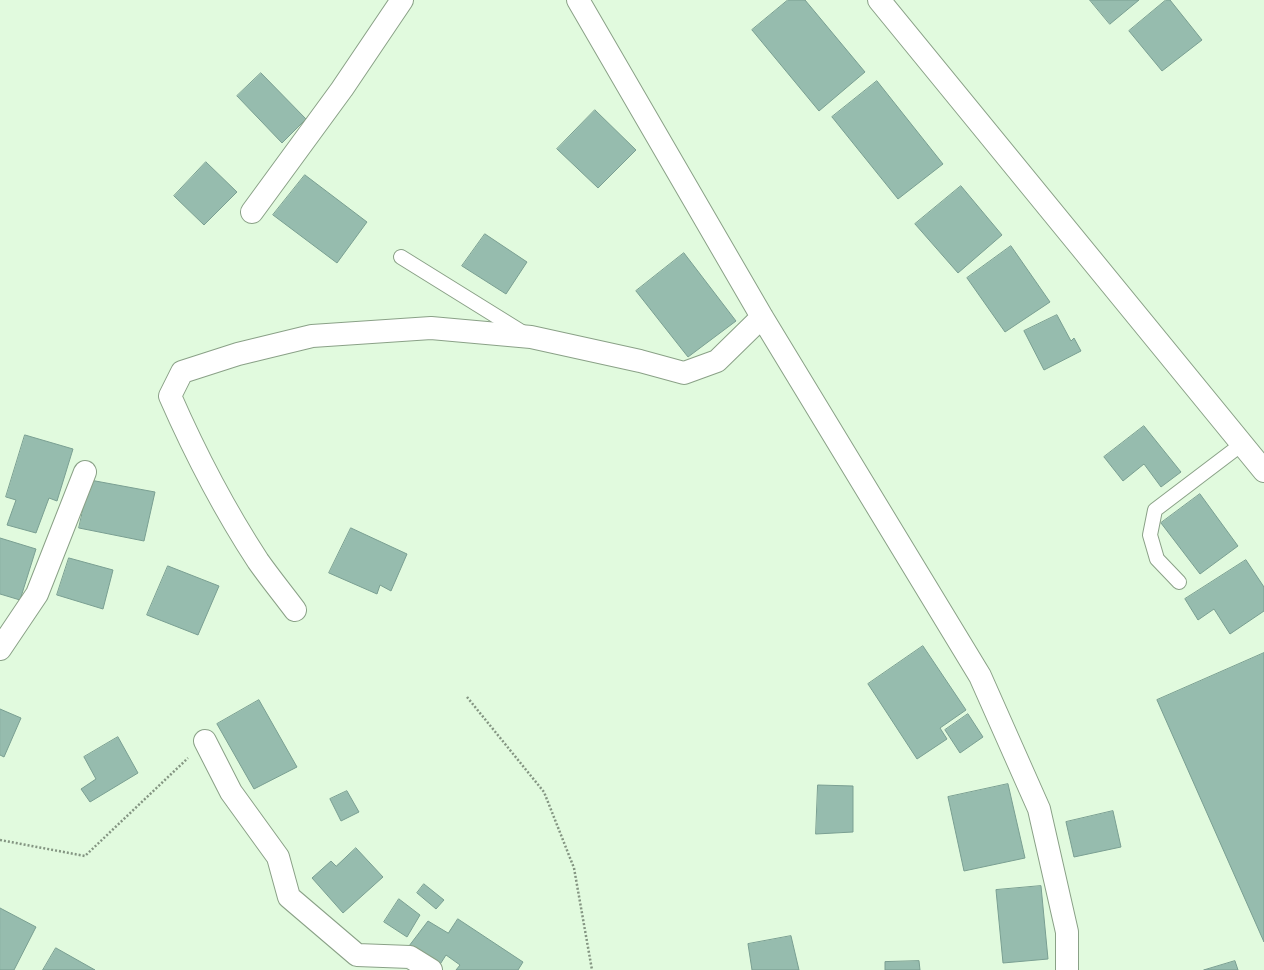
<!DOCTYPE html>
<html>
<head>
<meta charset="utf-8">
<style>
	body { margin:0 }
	canvas { display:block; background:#e1fade }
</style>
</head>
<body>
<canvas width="1264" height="970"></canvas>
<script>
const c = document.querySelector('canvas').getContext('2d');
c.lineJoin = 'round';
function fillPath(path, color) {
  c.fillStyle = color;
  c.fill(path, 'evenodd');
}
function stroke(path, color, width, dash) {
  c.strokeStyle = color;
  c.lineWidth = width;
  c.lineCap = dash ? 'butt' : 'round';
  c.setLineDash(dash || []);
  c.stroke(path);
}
const building = new Path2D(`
	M788 0H805L865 72 819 111 752 30Z
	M1090 0H1139L1110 24Z
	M1166 0H1170L1202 40 1162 71 1129 31Z
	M261 73 306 119 282 143 237 96Z
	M877 81 943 164 898 199 832 117Z
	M595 110 636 150 598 188 557 149Z
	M206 162 237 192 204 225 174 196Z
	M305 175 367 222 337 263 273 215Z
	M961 186 1002 235 958 273 915 224Z
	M485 234 527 262 506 294 462 266Z
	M1011 246 1050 302 1005 332 967 278Z
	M684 253 736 321 688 357 636 291Z
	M1057 315 1071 341 1074 338 1081 351 1044 370 1024 331Z
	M1144 426 1181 472 1161 487 1144 464 1123 481 1104 457Z
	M25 435 73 449 57 501 49 498 36 533 7 525 16 500 6 497Z
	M90 480 155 492 144 541 79 528Z
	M1200 494 1238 546 1200 574 1161 523Z
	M351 528 407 554 391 591 380 585 377 594 329 573Z
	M0 538 36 549 20 600 0 594Z
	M69 558 113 570 103 609 57 595Z
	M1246 560 1264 587V611L1230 634 1214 609 1198 620 1185 599Z
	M168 566 219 586 198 635 147 615Z
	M923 646 966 710 940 728 947 739 917 759 868 684Z
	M1264 653V942L1157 700Z
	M259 700 297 767 254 789 217 724Z
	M0 709 21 718 4 757 0 755Z
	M968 714 983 737 960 753 945 730Z
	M118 737 138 773 90 802 81 789 96 779 84 757Z
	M1008 784 1025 858 964 871 948 797Z
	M818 785 853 786V832L816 834Z
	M347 791 359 812 341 821 330 799Z
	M1113 811 1121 847 1074 857 1066 822Z
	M356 848 383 877 343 913 312 878 331 861 336 866Z
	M424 884 444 900 436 909 417 893Z
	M1041 886 1048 959 1003 963 996 890Z
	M399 899 420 915 407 937 384 922Z
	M0 908 36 927 14 970H0Z
	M458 919 523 962 518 970H456L460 965 446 955 439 966 409 946 428 921 448 933Z
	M791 936 799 970H752L748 944Z
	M56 948 95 970H43Z
	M919 961 920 970H885V962Z
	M1235 961 1238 970H1204Z`);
fillPath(building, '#96bcae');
stroke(building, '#7a9f92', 1);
const lane = new Path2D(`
	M401 257 525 334
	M1179 582 1157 559 1150 535 1155 510 1242 444`);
const street = new Path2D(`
	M578 0 762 317 980 676 1039 809 1067 932V970
	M252 212 342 89 402 0
	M295 610C283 594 270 578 258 561 224 509 195 453 170 396L182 372 238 354 312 336 431 328 531 337 640 361 684 373 717 361 762 317
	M0 649 37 594 85 472
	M205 741 231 792 278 857 289 897 357 955 410 957 431 970`);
const secondary = new Path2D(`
	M879 0 1264 471`);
stroke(lane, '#8aa187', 16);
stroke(street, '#8aa187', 24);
stroke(secondary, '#8aa187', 24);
stroke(new Path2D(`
	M467 697 544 792 574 868 592 970
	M0 840 85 856 188 758`), '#849582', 2.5, [2, 2]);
stroke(lane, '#fff', 14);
stroke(street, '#fff', 22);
stroke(secondary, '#fff', 22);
</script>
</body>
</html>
